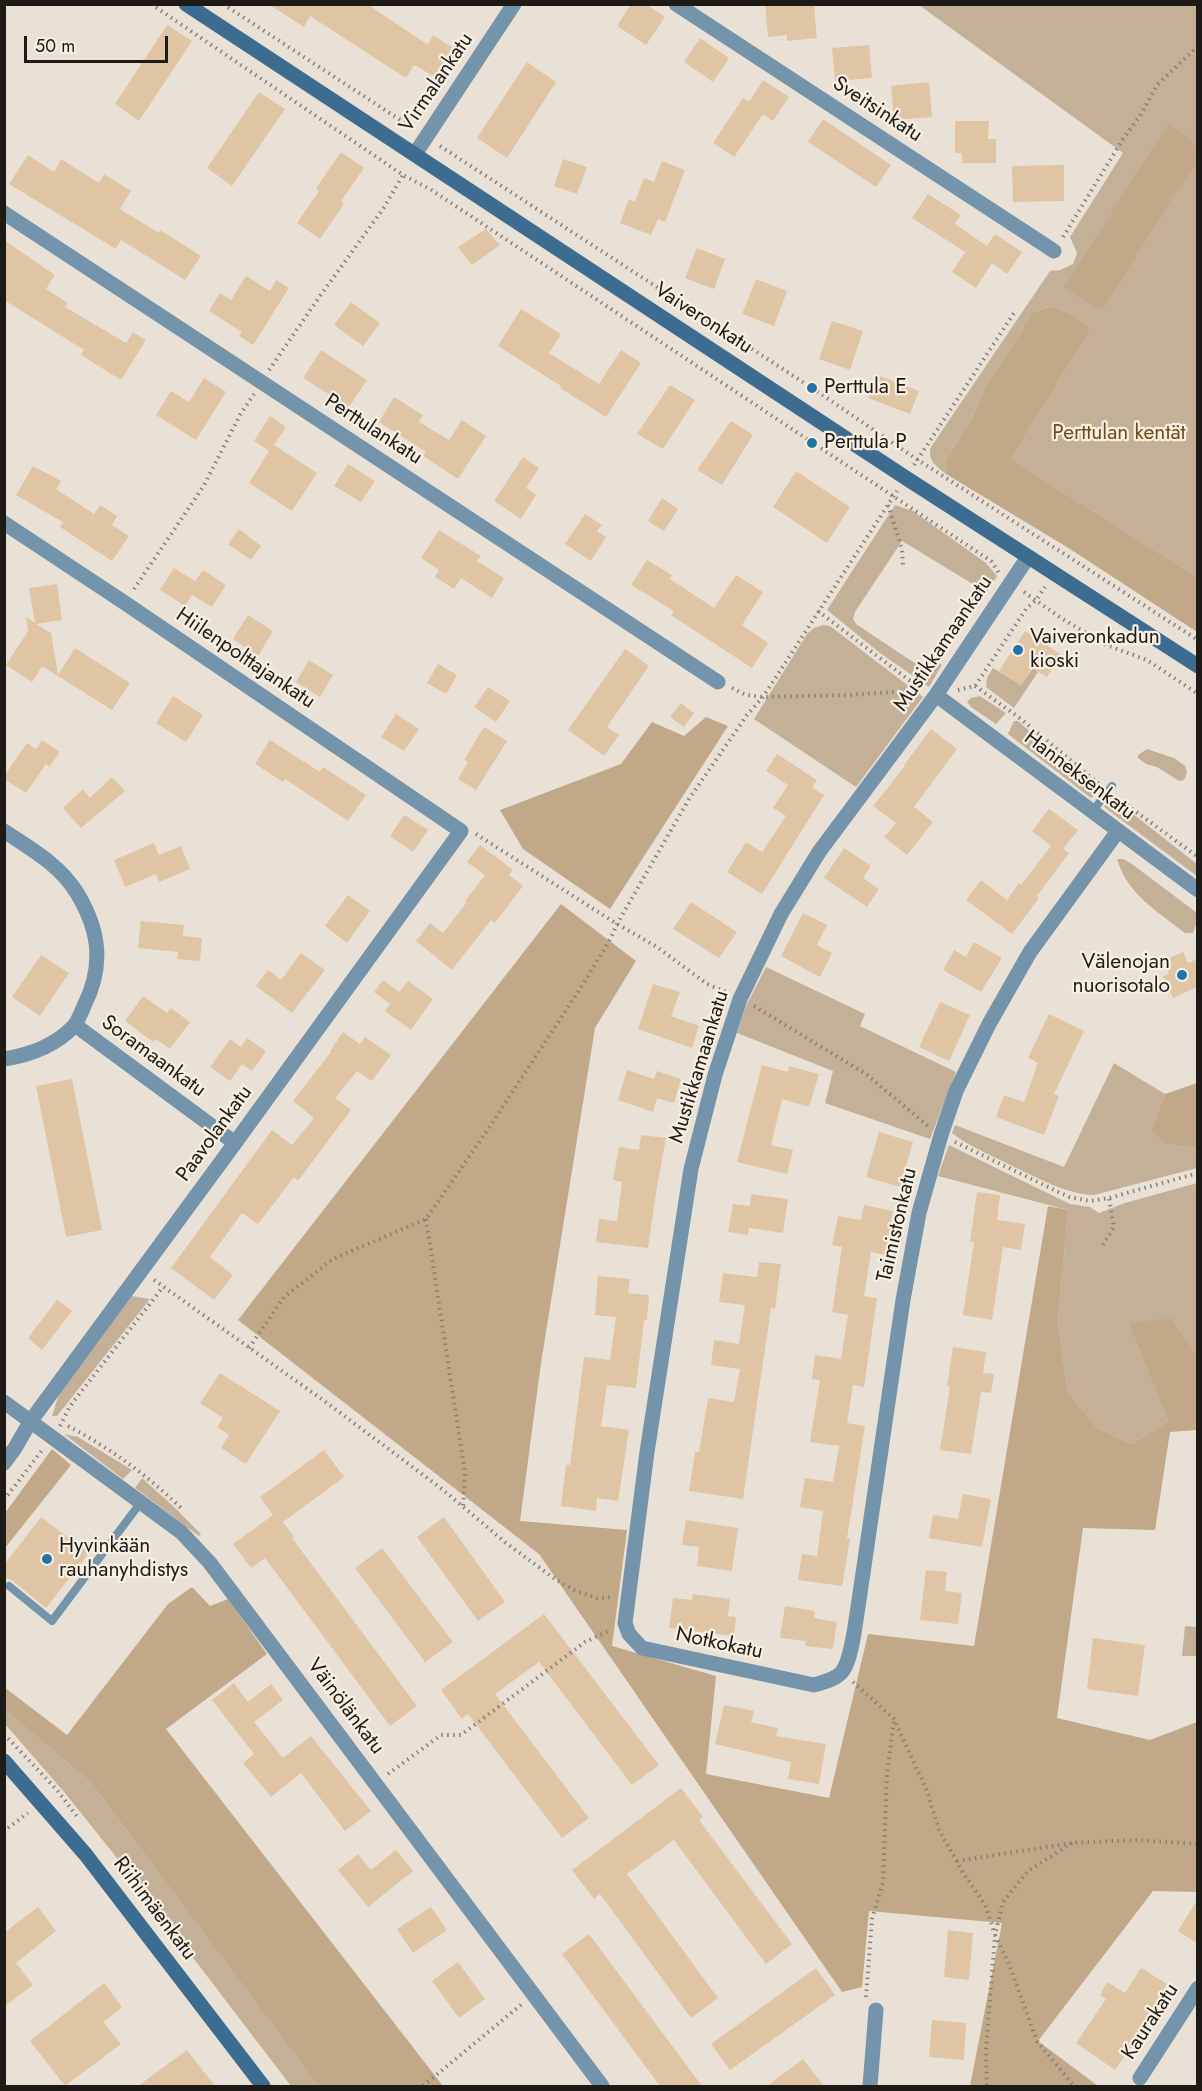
<!DOCTYPE html>
<html>
<head>
<meta charset="utf-8">
<style>
	body { margin:0 }
	#map { position:relative; width:1202px; height:2091px; overflow:hidden; background:#eae1d6; font-family:Jost,sans-serif }
	canvas { display:block }
	.frame { position:absolute; inset:0; border:6px solid #1e1b17; pointer-events:none }
	.scale { position:absolute; left:24px; top:36px; width:144px; height:27px; box-sizing:border-box; border:3px solid #1e1b17; border-top:0; padding-left:8px; font-size:18px; line-height:21px; white-space:nowrap; color:#1e1b17; -webkit-text-stroke:4px #f8efe3; paint-order:stroke }
</style>
</head>
<body>
<div id="map">
<canvas width="1202" height="2091"></canvas>
<div class="frame"></div>
<div class="scale">50 m</div>
</div>
<script>
const c = document.querySelector('canvas').getContext('2d');
c.lineJoin = 'round';
function fillPath(path, color) {
  c.fillStyle = color;
  c.fill(path, 'evenodd');
}
function stroke(path, color, width, dash) {
  c.strokeStyle = color;
  c.lineWidth = width;
  c.lineCap = dash ? 'butt' : 'round';
  c.setLineDash(dash || []);
  c.stroke(path);
}
function drawText(font, color, halo, rows, align = 'center') {
  c.font = font + ' Jost,sans-serif';
  c.lineWidth = 4.5;
  c.setLineDash([]);
  c.textBaseline = 'middle';
  c.strokeStyle = halo;
  c.fillStyle = color;
  for (const [text, x, y, turn = 0] of rows) {
    c.save();
    c.translate(x, y);
    c.rotate((+turn || 0) * Math.PI / 180);
    c.textAlign = isNaN(turn) ? turn : align;
    if (halo) c.strokeText(text, 0, 0);
    c.fillText(text, 0, 0);
    c.restore();
  }
}
fillPath(new Path2D(`
	M919 5H1197V577L1011 459 1091 329 1076 317 1052 306 1033 312 986 386 969 424 945 461 946 474C936 466 927 460 931 447L1050 271 1060 270 1073 264 1077 253 1070 237 1123 153Z
	M895 505 913 511 986 563 997 576 981 602 968 600 976 586 902 541 855 612 853 619 856 624 922 668 930 657 942 665 929 687 880 653 827 610Z
	M823 625 830 626 923 697 856 787 754 719 807 634 814 628Z
	M993 668 1021 685 1033 668 1038 672 1014 708 986 687 987 678Z
	M980 696 1006 713 996 724 971 707 967 702 971 698Z
	M1014 721H1018L1069 767 1101 790 1091 798 1008 734Z
	M1147 749 1174 758 1185 766 1187 773 1184 780 1179 781 1157 767 1146 764 1138 758V755Z
	M1110 796 1197 864V876L1104 807Z
	M1117 859H1123L1132 864 1197 913V921L1193 933H1185C1157 911 1127 894 1117 859Z
	M766 967 865 1014 860 1026 956 1072 930 1139 825 1103 833 1071 737 1033 745 1008Z
	M1114 1063 1165 1094 1151 1130 1164 1144 1197 1148V1168L1094 1195C1064 1194 1037 1177 1010 1165 991 1155 970 1147 952 1133L955 1125 1064 1167Z
	M949 1145 1070 1204 1090 1207 1099 1213 1125 1203 1197 1183V1357L1174 1323 1175 1319 1128 1323 1168 1421 1132 1444 1097 1428 1068 1392 1058 1323 1068 1210 938 1176Z
	M132 1296 150 1299 57 1416H52L58 1397 66 1385Z
	M64 1434 78 1437 132 1470 123 1479Z
	M142 1478 172 1505 201 1534 199 1536 135 1488Z
	M1185 1626 1197 1627V1656H1182Z
	M5 1710 91 1783 318 2086H291L113 1853 65 1793 5 1724Z`), '#c3b097');
fillPath(new Path2D(`
	M1168 124 1192 141 1197 150V165L1177 190 1103 309 1093 306 1064 288Z
	M1052 306 1076 317 1091 329 1011 459 1197 577V632L1070 549 946 474 945 461 969 424 986 386 1033 312Z
	M706 717 728 726 610 909 523 849 500 810 621 764 652 722 684 736Z
	M561 904 636 961 595 1028 541 1363 520 1521 627 1530 612 1646 716 1676 706 1774 829 1798 868 1634 974 1646 1048 1206 1068 1210 1058 1323 1068 1392 1097 1428 1132 1444 1168 1421 1128 1323 1175 1318 1174 1323 1198 1357 1197 1430 1170 1432 1155 1530 1083 1528 1057 1718 1150 1740 1197 1722V1892L1153 1891 1038 2041 1098 2086H970L1002 1923 869 1911 862 1987 842 1992 539 1554 238 1320Z
	M1197 1083V1148L1164 1144 1151 1130 1165 1094Z
	M52 1449 71 1465 5 1548V1513Z
	M192 1587 210 1606 228 1599 267 1654 166 1729 443 2086H318L91 1783 5 1710 4 1687 67 1735 168 1604Z`), '#c1a888');
fillPath(new Path2D(`
	M268 4H367L428 45 433 35 462 54 444 82 414 65 406 78 310 16 304 27Z
	M631 4H646L665 17 646 45 617 26Z
	M765 4H814L817 38 787 41V35L768 37Z
	M167 25 192 41 139 121 115 104Z
	M700 38 729 58 713 82 684 62Z
	M869 45 872 78 835 81 832 48Z
	M527 62 556 82 507 158 477 138Z
	M763 80 789 97 773 121 763 114 734 157 713 143 743 98 749 102Z
	M929 82 932 117 894 120 891 86Z
	M259 92 285 109 232 186 207 168Z
	M823 119 891 165 876 187 808 142Z
	M955 121H989L988 139H996V163H962V153H955Z
	M341 152 364 168 341 201 344 204 320 239 297 223 319 191 316 188Z
	M28 155 54 172 61 159 99 183 104 174 131 191 120 209 159 233 160 230 201 256 185 280 121 240 116 249 9 184Z
	M563 159 587 167 577 194 554 186Z
	M662 161 685 170 665 222 658 219 651 235 620 223 629 199 635 202 644 178 654 182Z
	M1064 165V201L1013 202 1012 166Z
	M928 194 961 215 955 224 987 246 995 234 1022 252 1007 274 992 263 976 288 952 272 965 252 912 218Z
	M486 229 500 245 472 265 458 247Z
	M4 240 55 275 46 289 68 303 65 307 126 343 133 332 146 340 121 380 81 355 84 350 4 300Z
	M697 248 725 259 714 289 685 278Z
	M246 276 270 291 276 280 289 288 253 345 239 336 242 332 209 311 220 293 231 300Z
	M756 279 787 291 774 326 742 314Z
	M351 302 380 323 363 346 334 325Z
	M521 309 561 334 549 353 599 384 621 350 641 363 606 417 560 388 561 386 498 346Z
	M832 321 863 331 850 370 819 359Z
	M321 350 367 380 349 407 303 378Z
	M877 375 919 391 910 414 868 398Z
	M204 378 226 392 196 440 156 415 171 391 189 402Z
	M670 385 695 400 663 449 637 434Z
	M394 397 423 415 419 422 449 440 462 420 486 436 458 479 423 456 426 452 379 422Z
	M270 416 286 427 274 445 317 473 292 511 249 483 269 451 254 441Z
	M731 421 753 435 722 485 697 470Z
	M523 457 539 468 526 488 536 495 521 519 494 501Z
	M348 464 375 481 361 502 334 486Z
	M33 466 61 481 56 489 94 514 100 505 117 516 112 525 129 536 112 561 60 527 63 522 16 495Z
	M796 471 850 507 827 543 773 507Z
	M662 498 678 509 664 531 648 521Z
	M585 514 602 525 597 531 606 537 591 561 565 544Z
	M239 529 261 546 251 560 228 544Z
	M439 530 481 556 477 561 504 578 492 598 461 578 454 589 435 577 439 570 421 558Z
	M647 560 672 575 670 579 714 608 736 575 763 592 742 625 768 643 752 668 671 615 674 611 631 585Z
	M174 568 195 581 203 570 226 585 212 607 192 595 185 606 160 590Z
	M57 584 62 620 36 624 51 633 58 675 75 648 130 683 112 710 42 666 32 682 6 665 28 631 26 617 35 623 29 588Z
	M248 615 273 631 258 656 233 639Z
	M1025 631 1062 655 1047 677 1032 668 1021 686 999 671Z
	M625 649 649 666 607 727 619 735 604 756 568 730Z
	M309 660 333 675 320 697 296 682Z
	M438 664 457 675 446 694 427 683Z
	M488 687 510 701 496 722 474 707Z
	M173 696 203 715 186 742 156 723Z
	M681 703 694 713 684 727 670 717Z
	M396 714 419 729 404 751 381 737Z
	M484 727 507 741 476 790 458 779 468 762 464 760Z
	M931 729 957 749 914 807 933 822 907 855 884 837 896 823 873 806 905 766 904 765Z
	M42 740 60 752 49 767 46 764 26 793 4 779V776L27 743 36 749Z
	M270 740 320 772 323 767 366 795 348 821 285 779 283 782 255 764Z
	M777 754 817 780 812 788 824 795 762 894 727 872 746 842 762 852 786 816 773 808 788 785 766 771Z
	M112 777 125 791 81 828 63 808 83 789 90 798Z
	M1049 809 1078 830 1063 849 1069 853 1037 896 1039 898 1012 934 966 900 981 880 1007 900 1019 883 1021 885 1051 846 1032 831Z
	M404 815 428 830 413 852 390 836Z
	M154 843 159 855 181 846 190 869 159 882 156 874 125 887 114 860Z
	M480 845 513 870 509 875 523 886 495 923 491 920 452 970 416 941 430 923 443 933 467 902 465 901 485 875 467 862Z
	M844 848 871 866 863 878 879 889 867 907 824 878Z
	M348 895 370 911 347 943 325 926Z
	M691 902 737 932 719 958 673 929Z
	M803 913 827 925 817 945 832 953 820 977 781 956Z
	M141 921 184 925 183 936 202 938 200 961 177 959 178 952 138 948Z
	M974 942 1002 958 981 992 943 970 954 950 966 957Z
	M1183 952 1188 963 1197 959V987L1173 998 1163 976 1169 974 1163 961Z
	M301 953 325 970 292 1013 256 986 268 970 281 980Z
	M41 955 69 973 40 1016 12 997Z
	M383 980 399 992 408 981 433 999 411 1030 385 1011 390 1004 374 992Z
	M653 984 680 992 671 1016 699 1026 692 1048 638 1029Z
	M143 996 167 1013 171 1008 190 1022 170 1049 156 1039 153 1042 125 1021Z
	M940 1002 970 1015 949 1061 919 1047Z
	M1049 1014 1084 1031 1054 1094 1059 1096 1044 1135 996 1117 1004 1095 1024 1102 1038 1063 1028 1058Z
	M343 1032 360 1044 365 1037 391 1055 372 1081 357 1071 335 1098 351 1110 298 1181 294 1177 258 1224 242 1213 210 1257 233 1275 214 1300 171 1268 272 1130 292 1145 314 1118 293 1101 331 1052 330 1051Z
	M247 1038 266 1051 252 1071 242 1064 230 1081 210 1067 230 1039 241 1047Z
	M762 1065 788 1072 789 1066 819 1074 809 1107 782 1099 771 1145 793 1150 787 1174 737 1162Z
	M627 1070 654 1079 657 1071 681 1079 674 1103 657 1098 653 1112 618 1100Z
	M72 1079 102 1230 66 1237 36 1086Z
	M879 1132 913 1142 900 1187 866 1177Z
	M641 1135 666 1138 657 1187 648 1248 596 1242 599 1219 617 1221 622 1182 613 1180 619 1147 639 1150Z
	M977 1192 1000 1195 997 1220 1025 1224 1021 1250 1003 1247 992 1320 963 1315 974 1242H970Z
	M751 1194 788 1199 783 1233 749 1228 748 1235 728 1232 733 1204 750 1206Z
	M864 1205 893 1211 885 1255 871 1252 864 1296 877 1298 864 1387 853 1385 847 1423 865 1426 847 1538 850 1539 842 1586 798 1580 802 1554 817 1556 823 1511 800 1507 805 1478 833 1482 839 1446 810 1442 820 1380 812 1379 815 1355 841 1359 848 1315 832 1312 842 1247 832 1245 838 1216 861 1220Z
	M759 1262 781 1264 775 1309 771 1308 743 1499 689 1491 695 1452H699L708 1398 734 1402 740 1369 711 1365 714 1340 739 1344 745 1305 719 1302 723 1273 757 1277Z
	M598 1276 630 1279 628 1293 649 1295 647 1320H644L636 1388 607 1385 601 1426 629 1430 618 1501 597 1498 596 1511 561 1506 566 1465H570L584 1357 610 1360 616 1317 595 1315Z
	M57 1300 72 1311 42 1350 28 1338Z
	M953 1347 986 1352 983 1373 994 1374 991 1393 981 1392 971 1454 940 1450 950 1387 947 1386Z
	M220 1373 280 1411 246 1464 221 1448 229 1435 217 1427 223 1418 200 1403Z
	M324 1450 344 1477 283 1522 294 1537 292 1538 417 1706 390 1726 265 1558 251 1568 233 1544 273 1515 260 1497Z
	M963 1494 991 1499 982 1547 929 1538 933 1515 958 1519Z
	M41 1517 89 1553 46 1608 13 1581 4 1577V1565Z
	M444 1517 505 1602 478 1621 417 1537Z
	M686 1520 738 1528 732 1571 697 1566 699 1547 682 1545Z
	M382 1548 453 1642 425 1662 355 1568Z
	M926 1570 947 1572 945 1591 962 1593 958 1624 920 1620Z
	M693 1594 730 1599 728 1616 736 1617 734 1636 669 1628 673 1598 692 1600Z
	M785 1606 815 1611 814 1618 837 1622 833 1649 805 1646 806 1641 780 1638Z
	M544 1614 659 1765 632 1785 539 1662 495 1694 589 1818 562 1838 468 1714 462 1719 441 1690Z
	M1093 1638 1145 1645 1138 1696 1087 1689Z
	M234 1683 248 1702 271 1684 283 1700 254 1722 283 1758 311 1736 371 1811 345 1831 301 1773 271 1797 243 1763 254 1754 212 1700Z
	M724 1705 754 1711 751 1722 778 1728 776 1736 826 1744 819 1784 788 1779 791 1762 715 1744Z
	M681 1788 703 1817 699 1820 792 1944 766 1964 674 1840 627 1874 718 1998 691 2018 600 1894 594 1899 572 1870Z
	M396 1850 413 1871 368 1907 338 1870 358 1854 371 1870Z
	M1197 1900V1943L1178 1931Z
	M38 1907 56 1931 16 1963 33 1985 4 2007V1933Z
	M431 1907 447 1930 413 1953 397 1929Z
	M948 1930 973 1933 969 1980 944 1977Z
	M589 1934 702 2086H660L562 1954Z
	M458 1962 485 1999 459 2018 432 1981Z
	M816 1968 835 1995 730 2070 711 2044Z
	M1141 1968 1167 1984 1142 2024 1145 2027 1115 2070 1076 2043 1106 1999 1100 1995 1107 1982 1125 1993Z
	M104 1983 122 2007 103 2022 121 2044 65 2086 30 2041Z
	M932 2020 966 2023 964 2060 929 2057Z
	M187 2050 215 2086H138Z
	M803 2059 824 2086H767Z`), '#dfc5a4');
stroke(new Path2D(`
	M151 4 403 175 430 189 991 561 999 573
	M223 4 414 129
	M440 146 812 388 918 460 1198 640
	M1063 237 1123 139 1140 116 1157 85 1198 46
	M269 370 320 296 383 209 403 175
	M914 465 1016 310
	M888 505 902 549 903 566
	M134 589 203 487 240 415 254 394
	M1024 592 1061 618 1106 645 1147 660 1198 694
	M818 611 922 690
	M975 686 1021 719 1099 784
	M732 688 746 695 763 697 850 695 921 690
	M958 690 975 686 1026 609 1036 600 1045 587
	M1117 798 1198 857
	M476 834 617 924 657 947 707 984 726 992
	M754 1006 866 1074 928 1126
	M955 1142 1069 1197 1090 1201 1109 1198 1198 1173
	M426 1219 465 1473 463 1506
	M1103 1245 1114 1227 1109 1198
	M154 1280 323 1400 442 1489 506 1543 555 1579 574 1590 597 1598 613 1597
	M249 1348 284 1297 333 1259 426 1219 487 1131 583 984 611 938 617 924 689 799 747 715 763 697 897 491
	M60 1426 70 1406 163 1287
	M68 1426C113 1450 147 1475 183 1510
	M4 1500 43 1449
	M853 1682 894 1719 927 1791 939 1830 962 1871 985 1905 995 1935 986 2050 987 2086
	M4 1734 57 1790 79 1819
	M388 1774 441 1735H461L585 1642 611 1630
	M8 1828 28 1813
	M1072 1843 1028 1871 1003 1902 995 1935 1009 1964 1037 2041 1074 2086
	M957 1861 1072 1843 1136 1840 1198 1844
	M866 1997 872 1919 883 1883 887 1774 894 1719
	M423 2086 522 2004`), '#868078', 4, [1.5, 4.5]);
stroke(new Path2D(`
	M1092 812 1112 786
	M9 1586 52 1621 141 1502`), '#7494ac', 8);
stroke(new Path2D(`
	M676 4 1054 251
	M415 154 514 4
	M4 213 718 682
	M4 523 125 603 461 831 235 1143 30 1422 15 1448 4 1463
	M1028 557 936 695 819 852 781 914 740 999 715 1075 691 1169 647 1452 625 1623 629 1634 642 1648 814 1685C823 1682 834 1680 841 1673 852 1661 855 1624 858 1607L903 1300 919 1213 941 1135 956 1091 989 1024 1030 952 1118 831
	M936 695 1198 890
	M4 831C31 849 60 865 77 893 100 931 104 966 84 1006 81 1013 78 1021 74 1026 56 1045 30 1055 4 1059
	M75 1025 235 1143
	M4 1402 181 1532 210 1563 602 2086
	M1140 2078 1198 1988
	M870 2086 876 2010`), '#7494ac', 15);
stroke(new Path2D(`
	M186 4 906 478 1198 666
	M4 1761 86 1855 263 2086`), '#3c6d90', 15);
for (const [x, y, r, color] of [
	[812,388,6,"#2374a6"],
	[812,443,6,"#2374a6"],
	[1018,650,6,"#2374a6"],
	[1182,975,6,"#2374a6"],
	[47,1559,6,"#2374a6"]
]) {
  const dot = new Path2D();
  dot.arc(x, y, r, 0, 2 * Math.PI);
  c.fillStyle = color;
  c.fill(dot);
  stroke(dot, '#f8efe3', 2);
}
drawText('21px', '#1e1b17', '#f8efe3', [
	["Virmalankatu",437,83,-56],
	["Sveitsinkatu",877,110,33],
	["Vaiveronkatu",703,319,33],
	["Perttulankatu",373,430,33],
	["Mustikkamaankatu",944,644,-56],
	["Hiilenpolttajankatu",245,659,34],
	["Hanneksenkatu",1079,776,37],
	["Soramaankatu",153,1057,36],
	["Mustikkamaankatu",700,1067,-73],
	["Paavolankatu",215,1134,-54],
	["Taimistonkatu",898,1225,-77],
	["Notkokatu",719,1644,12],
	["Väinölänkatu",345,1707,53],
	["Riihimäenkatu",154,1909,53],
	["Kaurakatu",1151,2022,-57]
]);
drawText('21px', '#1e1b17', '#f8efe3', [
	["Perttula E",824,388],
	["Perttula P",824,443],
	["Vaiveronkadun",1030,638],
	["kioski",1030,662],
	["Välenojan",1170,963,"right"],
	["nuorisotalo",1170,987,"right"],
	["Hyvinkään",59,1547],
	["rauhanyhdistys",59,1571]
], 'left');
drawText('21px', '#6f4c16', '#f8efe3', [
	["Perttulan kentät",1119,434]
]);
</script>
</body>
</html>
